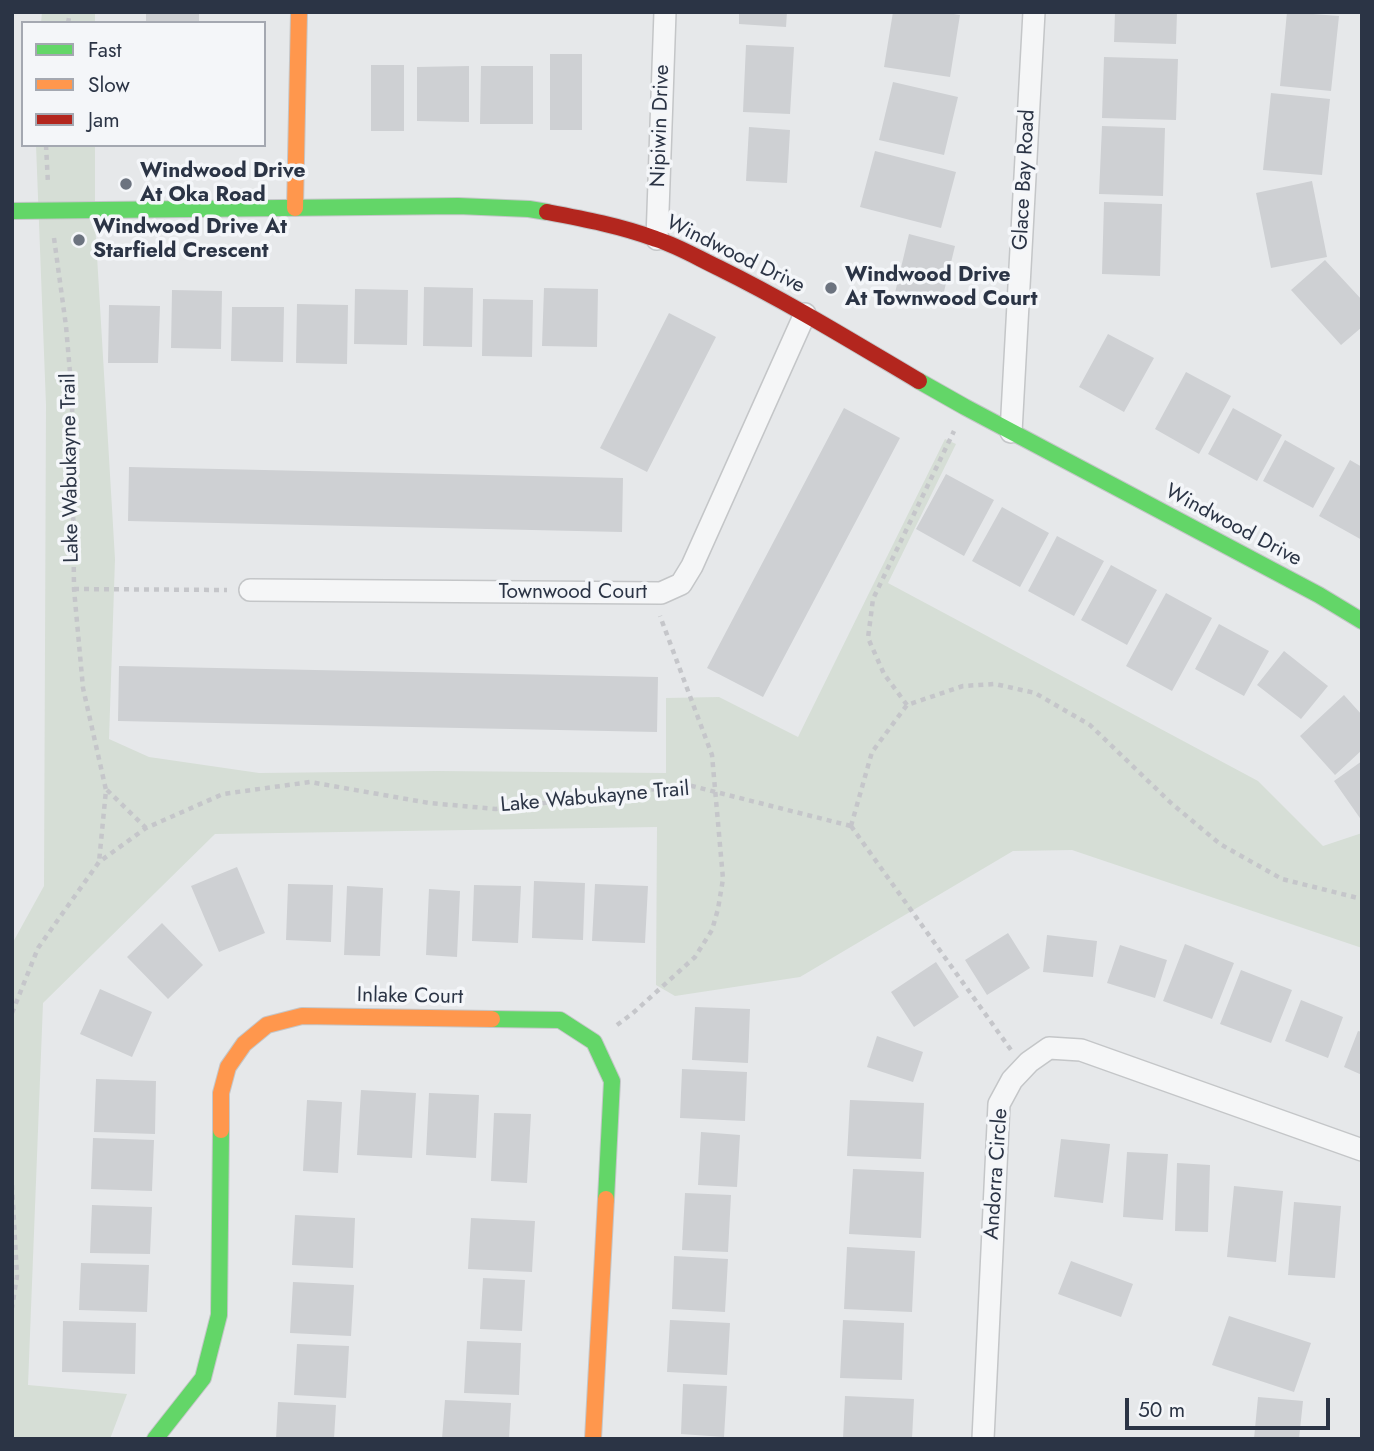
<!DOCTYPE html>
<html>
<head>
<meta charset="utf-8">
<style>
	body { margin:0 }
	#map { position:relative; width:1374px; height:1451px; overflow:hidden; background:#e6e8ea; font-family:Jost,sans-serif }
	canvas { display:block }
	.frame { position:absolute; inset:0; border:14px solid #2b3445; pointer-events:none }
	.legend { position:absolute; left:21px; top:21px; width:245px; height:126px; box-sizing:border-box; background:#f4f6f9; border:2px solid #a4a8b1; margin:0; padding:9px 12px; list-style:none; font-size:21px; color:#2b3445 }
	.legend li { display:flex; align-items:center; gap:14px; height:35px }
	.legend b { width:35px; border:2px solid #a4a8b1 }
	.scale { position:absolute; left:1125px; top:1398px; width:205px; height:32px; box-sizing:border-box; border:4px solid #2b3445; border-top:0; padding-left:9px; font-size:21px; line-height:24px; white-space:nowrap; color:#2b3445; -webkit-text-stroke:5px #f4f6f9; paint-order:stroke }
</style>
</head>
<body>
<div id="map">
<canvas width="1374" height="1451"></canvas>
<div class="frame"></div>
<ul class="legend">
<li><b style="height:9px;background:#63d668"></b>Fast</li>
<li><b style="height:9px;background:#ff974d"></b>Slow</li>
<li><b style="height:9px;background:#b3261e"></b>Jam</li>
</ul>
<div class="scale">50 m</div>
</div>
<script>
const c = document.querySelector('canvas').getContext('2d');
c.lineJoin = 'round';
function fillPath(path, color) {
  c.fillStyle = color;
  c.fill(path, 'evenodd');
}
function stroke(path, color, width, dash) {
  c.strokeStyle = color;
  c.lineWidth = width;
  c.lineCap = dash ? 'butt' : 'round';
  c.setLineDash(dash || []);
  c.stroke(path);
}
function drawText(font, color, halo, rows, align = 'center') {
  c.font = font + ' Jost,sans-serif';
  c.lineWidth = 7;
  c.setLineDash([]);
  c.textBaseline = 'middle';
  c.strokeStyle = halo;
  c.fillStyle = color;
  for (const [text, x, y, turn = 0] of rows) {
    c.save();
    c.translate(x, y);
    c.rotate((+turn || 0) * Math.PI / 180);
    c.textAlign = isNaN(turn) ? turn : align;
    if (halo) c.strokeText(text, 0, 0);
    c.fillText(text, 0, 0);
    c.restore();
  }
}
fillPath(new Path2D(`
	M42 12H95V23H41Z
	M36 145H95V222L115 559 109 739 149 757 259 773 438 771 666 773V698L719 697 798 737 945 439 956 444 888 583 1258 781 1323 846 1362 833V948L1072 850 1013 851 800 977 675 996 656 985 657 827 215 834 43 1003 28 1385 127 1394 110 1439H12V944L44 886 46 405Z`), '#d6ded6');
fillPath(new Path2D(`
	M146 12H199V21H146Z
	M739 12H787L786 27 739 24Z
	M893 12H941L960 15 950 77 884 67Z
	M1115 12H1177L1176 44 1114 42Z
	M1287 12 1339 16 1331 91 1280 86Z
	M746 45 794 47 790 114 743 112Z
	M550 54H582V130H550Z
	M1104 57 1178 59 1176 120 1102 118Z
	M371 65H404V131H371Z
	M469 66V122L417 121V67Z
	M481 66H533V124H480Z
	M893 82 958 97 944 155 879 140Z
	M1271 93 1330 99 1322 175 1263 170Z
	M1102 126 1165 128 1163 196 1099 194Z
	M749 127 790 130 787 183 746 181Z
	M875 151 956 172 941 228 860 207Z
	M1312 181 1327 257 1271 268 1256 193Z
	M1104 202 1162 204 1160 276 1102 274Z
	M909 234 955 246 941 304 895 293Z
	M1325 260 1362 300V327L1341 345 1291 290Z
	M424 287 473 288 472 347 423 346Z
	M544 288 598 289 597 347 542 346Z
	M355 289 408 290 407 345 354 344Z
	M172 290 222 291 221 349 171 348Z
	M483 299 533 300 532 357 482 356Z
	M297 304 348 305 347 364 296 363Z
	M109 305 160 306 158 363H108Z
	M232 307H284L283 362 231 361Z
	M669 313 716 337 647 472 600 448Z
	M1108 334 1154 358 1124 412 1079 387Z
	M1186 372 1231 396 1199 454 1155 429Z
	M844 408 900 438 763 697 707 668Z
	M1233 408 1282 435 1257 481 1208 454Z
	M1285 440 1335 468 1313 508 1263 481Z
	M1350 460 1362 467V540L1319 516Z
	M129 467 623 478 622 532 128 521Z
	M946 474 994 500 964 556 916 529Z
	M1002 507 1049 533 1020 587 972 561Z
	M1057 536 1104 561 1074 616 1028 591Z
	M1111 565 1157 590 1127 645 1081 620Z
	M1166 593 1212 618 1172 691 1126 666Z
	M1219 624 1269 651 1244 696 1195 669Z
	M1284 651 1328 686 1301 719 1257 685Z
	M119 666 658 677 657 732 118 721Z
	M1344 695 1362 715V750L1335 775 1300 736Z
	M1362 761V821L1334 781Z
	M237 867 265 933 219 952 191 886Z
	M534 881 585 883 583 940 532 938Z
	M288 884 333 885 331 942 286 940Z
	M595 884 648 886 645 943 592 941Z
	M474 885 521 886 518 943 472 941Z
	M347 886 383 888 380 956 344 955Z
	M429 889 460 891 457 957 426 955Z
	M162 923 203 965 168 999 127 957Z
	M1008 933 1030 968 987 995 965 960Z
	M1047 935 1097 941 1093 977 1043 972Z
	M1185 944 1234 963 1212 1019 1163 1001Z
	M1120 945 1167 960 1155 998 1107 983Z
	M936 962 959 997 914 1027 891 992Z
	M1241 970 1292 990 1271 1043 1220 1024Z
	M100 989 152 1012 132 1057 80 1034Z
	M1301 1000 1343 1017 1328 1058 1285 1041Z
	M695 1007 750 1009 748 1063 692 1060Z
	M1358 1031 1362 1032V1075L1344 1067Z
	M877 1036 923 1052 913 1082 867 1067Z
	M682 1069 747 1072 745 1121 680 1118Z
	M96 1079 156 1081 155 1134 94 1132Z
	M361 1090 416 1093 412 1158 357 1155Z
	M429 1093 479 1095 476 1158 426 1155Z
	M307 1100 342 1102 338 1173 303 1171Z
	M850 1100 924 1103 921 1159 847 1156Z
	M494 1113 531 1114 527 1183 491 1181Z
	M701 1132 740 1135 737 1187 698 1185Z
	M93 1138 154 1140 152 1191 91 1189Z
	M1061 1139 1110 1144 1103 1203 1054 1197Z
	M1127 1152 1168 1154 1163 1220 1123 1217Z
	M1177 1163 1210 1165 1208 1232 1175 1231Z
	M853 1169 924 1172 921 1238 849 1234Z
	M1234 1186 1283 1191 1276 1262 1227 1257Z
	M685 1193 731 1195 728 1252 682 1250Z
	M1294 1202 1341 1206 1335 1278 1288 1275Z
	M92 1205 152 1207 150 1254 90 1253Z
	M295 1215 355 1218 353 1268 292 1265Z
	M471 1218 535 1221 532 1272 468 1269Z
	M847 1247 915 1251 912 1312 844 1309Z
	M674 1256 728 1259 725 1312 672 1309Z
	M1071 1261 1133 1284 1121 1317 1058 1294Z
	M81 1263 149 1265 147 1312 79 1310Z
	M483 1278 525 1280 522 1331 480 1329Z
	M293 1282 354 1285 351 1336 290 1333Z
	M1229 1316 1311 1343 1294 1392 1212 1365Z
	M670 1320 730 1323 727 1375 667 1372Z
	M843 1320 904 1323 902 1380 840 1378Z
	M63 1321 136 1323 135 1374 62 1372Z
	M467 1341 521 1343 519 1395 464 1393Z
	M297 1344 349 1346 346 1398 294 1395Z
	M683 1384 727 1386 724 1437 681 1434Z
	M845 1396 914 1399 912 1439H843Z
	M1258 1397 1303 1401 1299 1439H1254Z
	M445 1400 511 1403 509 1439H442Z
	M278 1402 336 1405 334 1439H276Z`), '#ced0d3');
const street = new Path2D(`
	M657 239 665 12
	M1011 432 1034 12
	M250 590 661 593 681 584 692 566 805 314
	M983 1439 999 1104 1012 1080 1029 1062 1049 1048 1081 1050 1362 1150`);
const fast = new Path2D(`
	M12 211 458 206 529 209 547 212
	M919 381 965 407 1319 595 1362 621
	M492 1019 560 1020 594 1042 612 1081 606 1199
	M155 1439 203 1378 219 1315 221 1130`);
const slow = new Path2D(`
	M295 208 299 12
	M221 1130V1093L228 1067 244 1044 267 1025 302 1016 492 1019
	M593 1439 606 1199`);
const jam = new Path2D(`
	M547 212C584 219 621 226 656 239 678 246 698 258 719 268 788 302 853 342 919 381`);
stroke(street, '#c4c6c8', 24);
stroke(fast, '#c4c6c8', 18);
stroke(slow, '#c4c6c8', 18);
stroke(jam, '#c4c6c8', 18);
stroke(new Path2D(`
	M68 23 70 12
	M46 145 48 184
	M54 238 66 326 72 396 74 589 83 688 106 790 99 862
	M74 589 227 590
	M907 705 884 674 868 638 873 599 954 431
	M107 790 146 828
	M851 826 872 752 907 705 963 686 995 684 1035 693 1090 725 1171 803 1220 844 1282 879 1362 899
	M851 826 1011 1050
	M12 1013 38 948 99 862 146 828 223 794 310 782 429 803 496 809 688 785 851 826
	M617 1025 633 1013 695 957 712 930 718 909 723 879 712 755 660 616
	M12 1185 17 1276 12 1308`), '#c5c6ca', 4.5, [5, 5]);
stroke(street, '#f5f6f7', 21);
stroke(fast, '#63d668', 16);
stroke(slow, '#ff974d', 16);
stroke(jam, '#b3261e', 16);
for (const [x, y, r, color] of [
	[126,184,7,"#6c737f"],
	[79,240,7,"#6c737f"],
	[831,288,7,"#6c737f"]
]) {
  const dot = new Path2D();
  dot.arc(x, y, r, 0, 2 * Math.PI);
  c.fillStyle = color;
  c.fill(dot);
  stroke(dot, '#f4f6f9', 2.5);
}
drawText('21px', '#2b3445', '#f4f6f9', [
	["Nipiwin Drive",661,126,-88],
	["Glace Bay Road",1025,180,-87],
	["Windwood Drive",735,255,26],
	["Lake Wabukayne Trail",71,468,-91],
	["Windwood Drive",1233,526,28],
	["Townwood Court",573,593],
	["Lake Wabukayne Trail",595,798,-5],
	["Inlake Court",410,997,1],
	["Andorra Circle",997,1174,-86]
]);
drawText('bold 21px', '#2b3445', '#f4f6f9', [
	["Windwood Drive",140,172],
	["At Oka Road",140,196],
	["Windwood Drive At",93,228],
	["Starfield Crescent",93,252],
	["Windwood Drive",845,276],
	["At Townwood Court",845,300]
], 'left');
</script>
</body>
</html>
